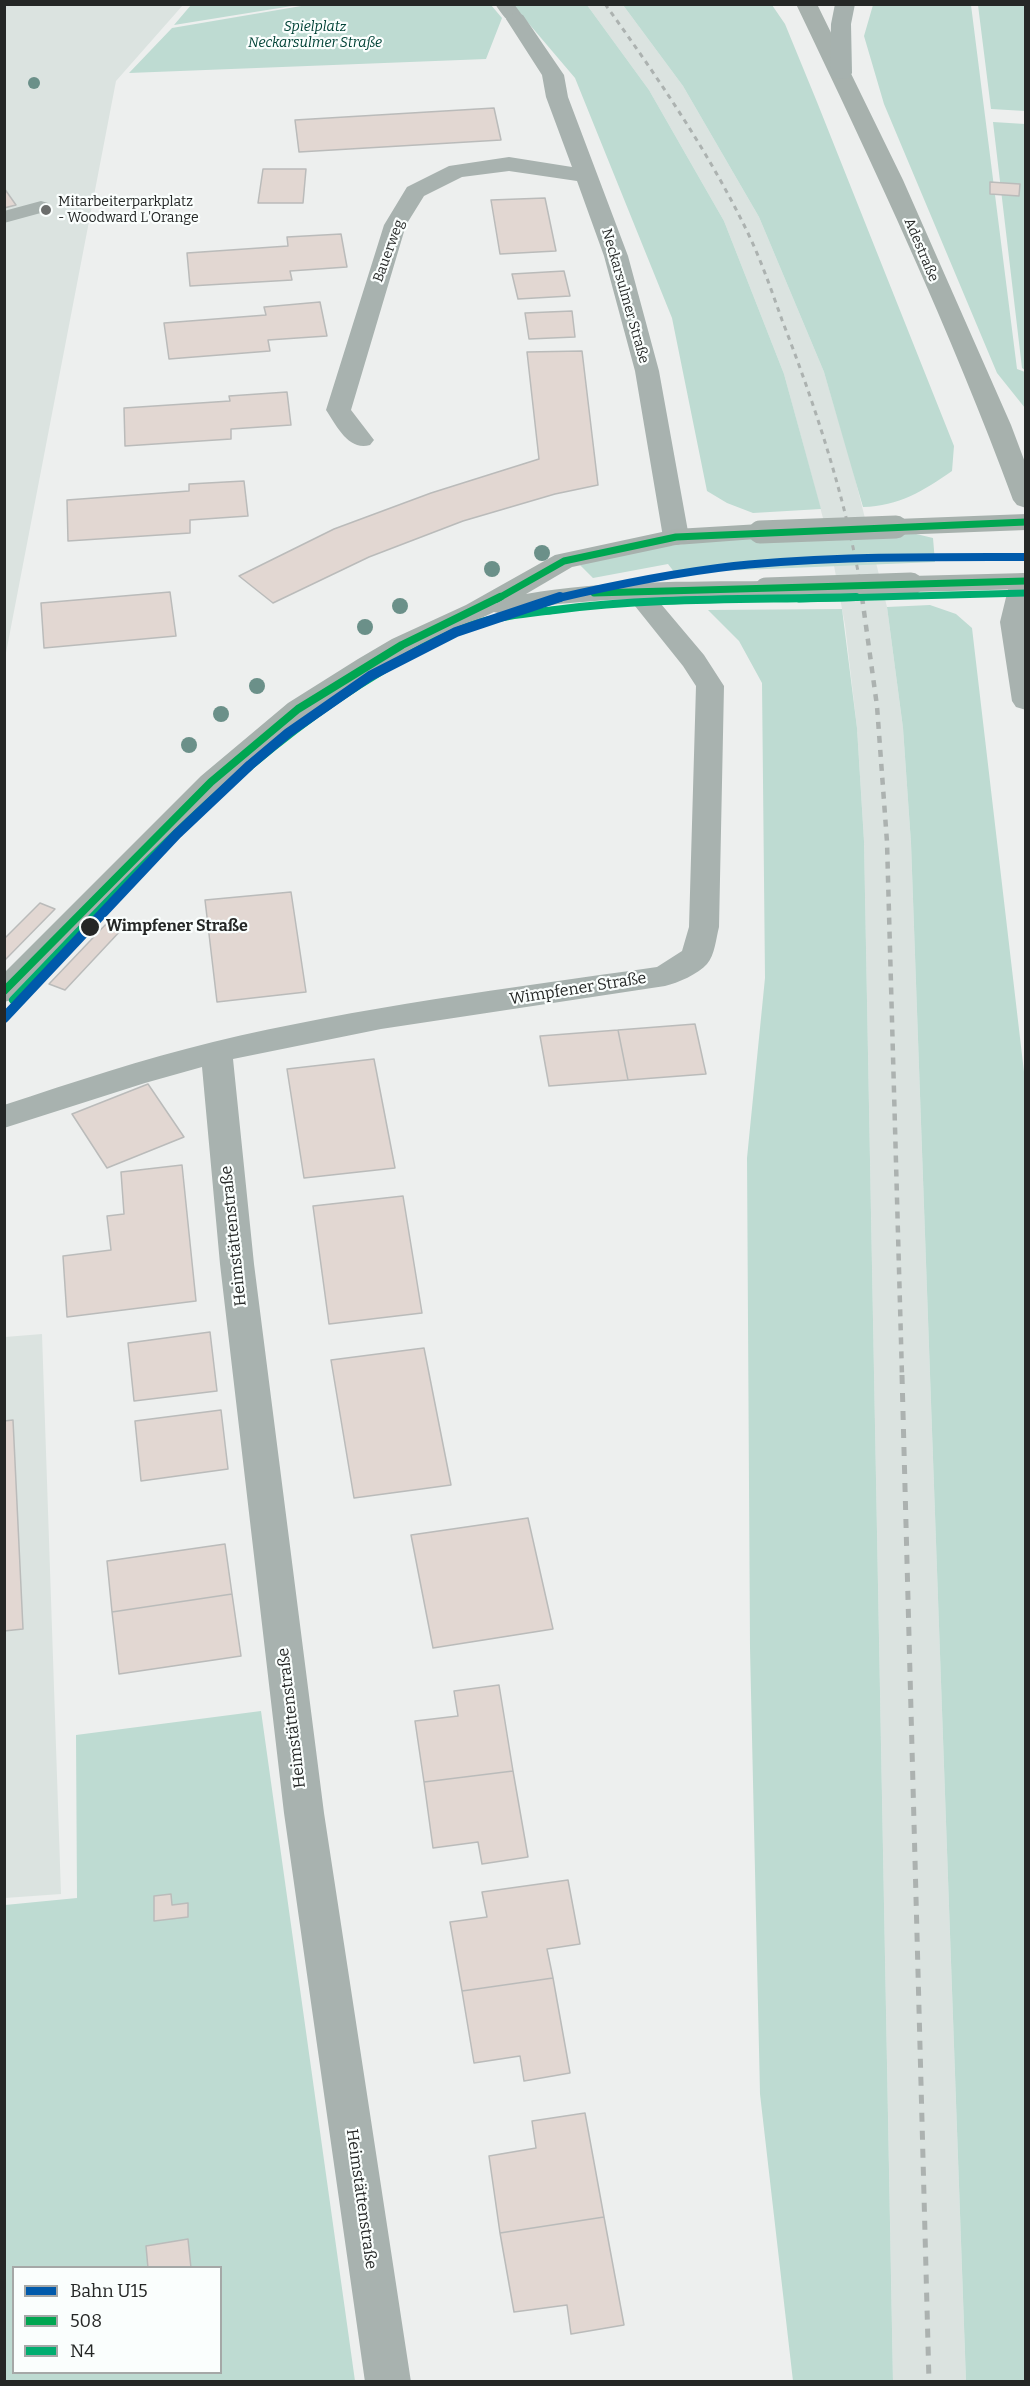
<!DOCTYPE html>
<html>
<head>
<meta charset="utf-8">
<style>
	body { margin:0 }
	#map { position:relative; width:1030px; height:2386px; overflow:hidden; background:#edefee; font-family:Bitter,serif }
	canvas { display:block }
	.frame { position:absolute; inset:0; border:6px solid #252726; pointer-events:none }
	.legend { position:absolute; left:12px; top:2266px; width:210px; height:108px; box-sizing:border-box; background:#fafefd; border:2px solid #a5a8a7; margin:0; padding:8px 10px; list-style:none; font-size:18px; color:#252726 }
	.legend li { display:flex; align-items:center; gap:12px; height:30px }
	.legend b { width:30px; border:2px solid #a5a8a7 }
</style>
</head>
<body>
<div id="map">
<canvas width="1030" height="2386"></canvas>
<div class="frame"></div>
<ul class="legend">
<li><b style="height:8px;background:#005aab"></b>Bahn U15</li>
<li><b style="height:8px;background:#00a651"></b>508</li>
<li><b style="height:8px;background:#00ad70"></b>N4</li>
</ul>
</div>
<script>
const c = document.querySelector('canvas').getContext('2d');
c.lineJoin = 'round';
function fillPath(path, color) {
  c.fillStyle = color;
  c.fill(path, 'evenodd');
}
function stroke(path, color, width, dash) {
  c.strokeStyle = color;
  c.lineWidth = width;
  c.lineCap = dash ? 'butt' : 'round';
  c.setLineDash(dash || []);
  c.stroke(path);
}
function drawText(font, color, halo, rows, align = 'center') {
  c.font = font + ' Bitter,serif';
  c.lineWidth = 4.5;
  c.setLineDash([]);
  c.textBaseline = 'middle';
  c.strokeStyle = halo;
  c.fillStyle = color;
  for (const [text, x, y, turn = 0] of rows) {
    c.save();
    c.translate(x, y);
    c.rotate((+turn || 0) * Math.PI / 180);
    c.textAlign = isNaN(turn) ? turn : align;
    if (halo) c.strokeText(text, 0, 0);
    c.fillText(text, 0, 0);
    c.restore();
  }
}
fillPath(new Path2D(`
	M5 5H183L116 81 5 658Z
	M587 5H623L683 86 759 217 824 372 852 466 887 607 903 728 911 843 966 2381H893L864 841 857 728 845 625 830 544 784 374 724 221 649 90Z
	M42 1334 61 1894 5 1898V1337Z`), '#dbe3e0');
fillPath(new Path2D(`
	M313 4 491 5 502 18 486 59 129 73 172 28Z
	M191 5V4L298 5 174 25Z
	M513 5H587L649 90 724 221 784 374 821 509 753 513 727 503 707 491 672 318 575 78Z
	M623 5H772L785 24 817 102 954 446 952 471C923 491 899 506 863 507L824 372 759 217 683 86Z
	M873 5H971L1017 369 1025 372V408L997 373 884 104 864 36Z
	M978 5H1025V111L991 109Z
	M993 122 1025 124V370L1022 368Z
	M912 533 933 538 935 562 719 571 678 577 668 564 593 578 580 565C600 560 621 553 642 550 731 535 822 535 912 533Z
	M930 605 956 614 972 628 1026 1089 1025 2381H966L911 843 903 728 887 607Z
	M842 609 857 728 864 841 893 2382 793 2381 760 2094 750 1648 747 1158 765 978 762 683 739 641 708 610Z
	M261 1711 355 2381 5 2382V1905L77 1898 76 1735ZM14 2268H220V2372H14Z`), '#bedbd2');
const building = new Path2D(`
	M494 108 501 140 299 152 295 120Z
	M263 169H306L303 203H258Z
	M990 182 1020 184 1019 196 990 194Z
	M4 188 16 205 4 208Z
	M545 198 556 251 500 254 491 200Z
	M341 234 347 267 290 271 292 280 190 286 187 253 288 246 287 237Z
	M564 271 570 296 518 299 512 274Z
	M320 302 327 336 268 340 270 351 169 359 164 323 266 315 264 307Z
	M572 311 575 337 529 339 525 313Z
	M582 351 598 485 555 494 463 521 369 557 273 603 239 576 334 529 431 493 539 459 527 352Z
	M287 392 291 425 231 429V439L125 446 124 408 230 401 229 396Z
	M244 481 248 516 190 520V533L68 541 67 500 189 491V484Z
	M170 592 176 636 44 648 41 603Z
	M291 892 306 992 217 1002 205 900Z
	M40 903 55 909 4 961V939Z
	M108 922 123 928 65 990 49 984Z
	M695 1024 706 1074 628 1080 618 1030Z
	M618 1030 628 1080 549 1086 540 1036Z
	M374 1059 395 1168 304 1178 287 1069Z
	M148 1084 184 1137 107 1168 72 1114Z
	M182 1165 196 1301 67 1317 63 1256 111 1250 107 1216 124 1214 121 1172Z
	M403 1196 422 1313 329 1324 313 1206Z
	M210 1332 217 1391 134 1401 128 1343Z
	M424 1348 451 1485 354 1498 331 1360Z
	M221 1410 228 1469 141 1481 135 1421Z
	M13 1420 23 1629 4 1631V1421Z
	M528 1518 553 1629 433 1648 411 1535Z
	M225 1544 232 1594 112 1612 107 1561Z
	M232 1594 241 1656 119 1674 112 1612Z
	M499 1685 513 1771 424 1782 415 1721 458 1716 454 1691Z
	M513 1771 528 1857 482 1864 478 1842 433 1848 424 1782Z
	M568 1880 580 1944 547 1949 553 1978 462 1991 450 1922 487 1917 482 1892Z
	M171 1894 172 1905 188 1903V1917L154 1921V1896Z
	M553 1978 570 2073 524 2081 520 2056 474 2063 462 1991Z
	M585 2113 604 2217 500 2233 489 2156 536 2148 532 2121Z
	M604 2217 624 2325 571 2334 567 2305 514 2312 500 2233Z
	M188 2239 191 2268H148L146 2246Z`);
fillPath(building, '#e2d7d2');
stroke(building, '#babbba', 1.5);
fillPath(new Path2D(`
	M495 4H514L525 19 522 23C508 26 503 15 495 4Z
	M41 201 48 203 51 207 48 211 4 223V211Z`), '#a8b2af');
fillPath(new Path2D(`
	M516 13 523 15 564 75 568 97 628 256 659 371 689 537 685 543 676 545 667 543 663 537 635 371 604 256 577 181 509 171 462 177 424 196 406 225 351 410 374 440 370 445C348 451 337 426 326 410L384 225 407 187 449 166 509 157 572 167 546 97 542 75 506 19 509 15Z
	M1023 573 1026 574V710L1016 707 1012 701 1000 622 1010 581 1014 575Z
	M636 583 645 585 704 655 724 686 719 927C716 938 715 955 707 964 698 974 678 983 665 986L381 1029 233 1059 254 1264 324 1813 411 2382H365L284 1813 220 1264 202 1067 145 1083 4 1128V1105C74 1082 143 1059 213 1042 359 1007 509 988 657 967L682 951 689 927 696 686 683 666 623 591 627 585Z`), '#a8b2af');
fillPath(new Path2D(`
	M796 4H817L903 180 1011 425 1026 465V508L1017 505 1013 500C951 331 874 167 796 4Z
	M1026 514V530L896 535 887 533 883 527 887 521 896 519Z
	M760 524 769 526 773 532 769 538 676 545 572 567 526 594C605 580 686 582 766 581L775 583 779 589 775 595 766 597 607 600 558 604 502 614 494 612 412 651 308 715 221 788 15 999 4 1002V973L201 776 288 703 358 659 392 639 466 605 555 555 676 529Z
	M1026 573V589L911 592 902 590 898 584 902 578 911 576Z`), '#a7b1ad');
fillPath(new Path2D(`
	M835 4H855L851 24 852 73 849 78 841 79 833 78 830 73 831 24Z`), '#a6b1ae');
stroke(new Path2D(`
	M605 4C656 75 706 148 745 227 760 257 771 289 782 320 817 410 847 503 863 599`), '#acb2b0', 3, [5, 5]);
stroke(new Path2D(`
	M862 597 877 706 887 842 902 1376`), '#acb2b0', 4.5, [7, 7]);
stroke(new Path2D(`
	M902 1375 929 2382`), '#acb2b0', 5, [9, 9]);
stroke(new Path2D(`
	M760 532 896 527
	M766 589 911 584`), '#a7b1ad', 23);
stroke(new Path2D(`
	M594 593 1026 581
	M497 599 564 561 676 537 1026 522`), '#00a651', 7);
stroke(new Path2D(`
	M4 991 211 782 298 709 402 645 500 597`), '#00a651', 8);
stroke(new Path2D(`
	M799 599 1026 593`), '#00ad70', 7);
stroke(new Path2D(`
	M13 1000C127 882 238 757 380 672 411 653 446 633 482 622 505 615 531 613 555 610 654 597 756 600 856 597`), '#00ad70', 8);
stroke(new Path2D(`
	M554 599C614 585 673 573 734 566 831 556 929 557 1026 557`), '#005aab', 8);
stroke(new Path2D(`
	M4 1018 177 834 250 765 288 733 370 676 456 632 560 597`), '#005aab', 10);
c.fillStyle = '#6b9089';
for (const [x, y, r] of [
	[34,83,6],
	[542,553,8],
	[492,569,8],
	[400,606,8],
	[365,627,8],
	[257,686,8],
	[221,714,8],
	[189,745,8]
]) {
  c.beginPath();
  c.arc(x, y, r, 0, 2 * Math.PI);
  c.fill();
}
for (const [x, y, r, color] of [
	[46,210,6,"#6b6d6c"],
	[90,927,10,"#252726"]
]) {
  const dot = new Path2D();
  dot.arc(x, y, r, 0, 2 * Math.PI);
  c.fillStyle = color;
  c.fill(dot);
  stroke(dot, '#fafefd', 2);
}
drawText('italic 14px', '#004236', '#fafefd', [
	["Spielplatz",315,27],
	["Neckarsulmer Straße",315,43]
]);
drawText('14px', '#252726', '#fafefd', [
	["Mitarbeiterparkplatz",58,202],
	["- Woodward L'Orange",58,218]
], 'left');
drawText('14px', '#252726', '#fafefd', [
	["Adestraße",921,250,67],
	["Bauerweg",389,251,-70],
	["Neckarsulmer Straße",625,296,74]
]);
drawText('bold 16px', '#252726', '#fafefd', [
	["Wimpfener Straße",106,927]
], 'left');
drawText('16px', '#252726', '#fafefd', [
	["Wimpfener Straße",578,989,-9],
	["Heimstättenstraße",234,1236,-96],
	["Heimstättenstraße",292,1718,-97],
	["Heimstättenstraße",361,2199,82]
]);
</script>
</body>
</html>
